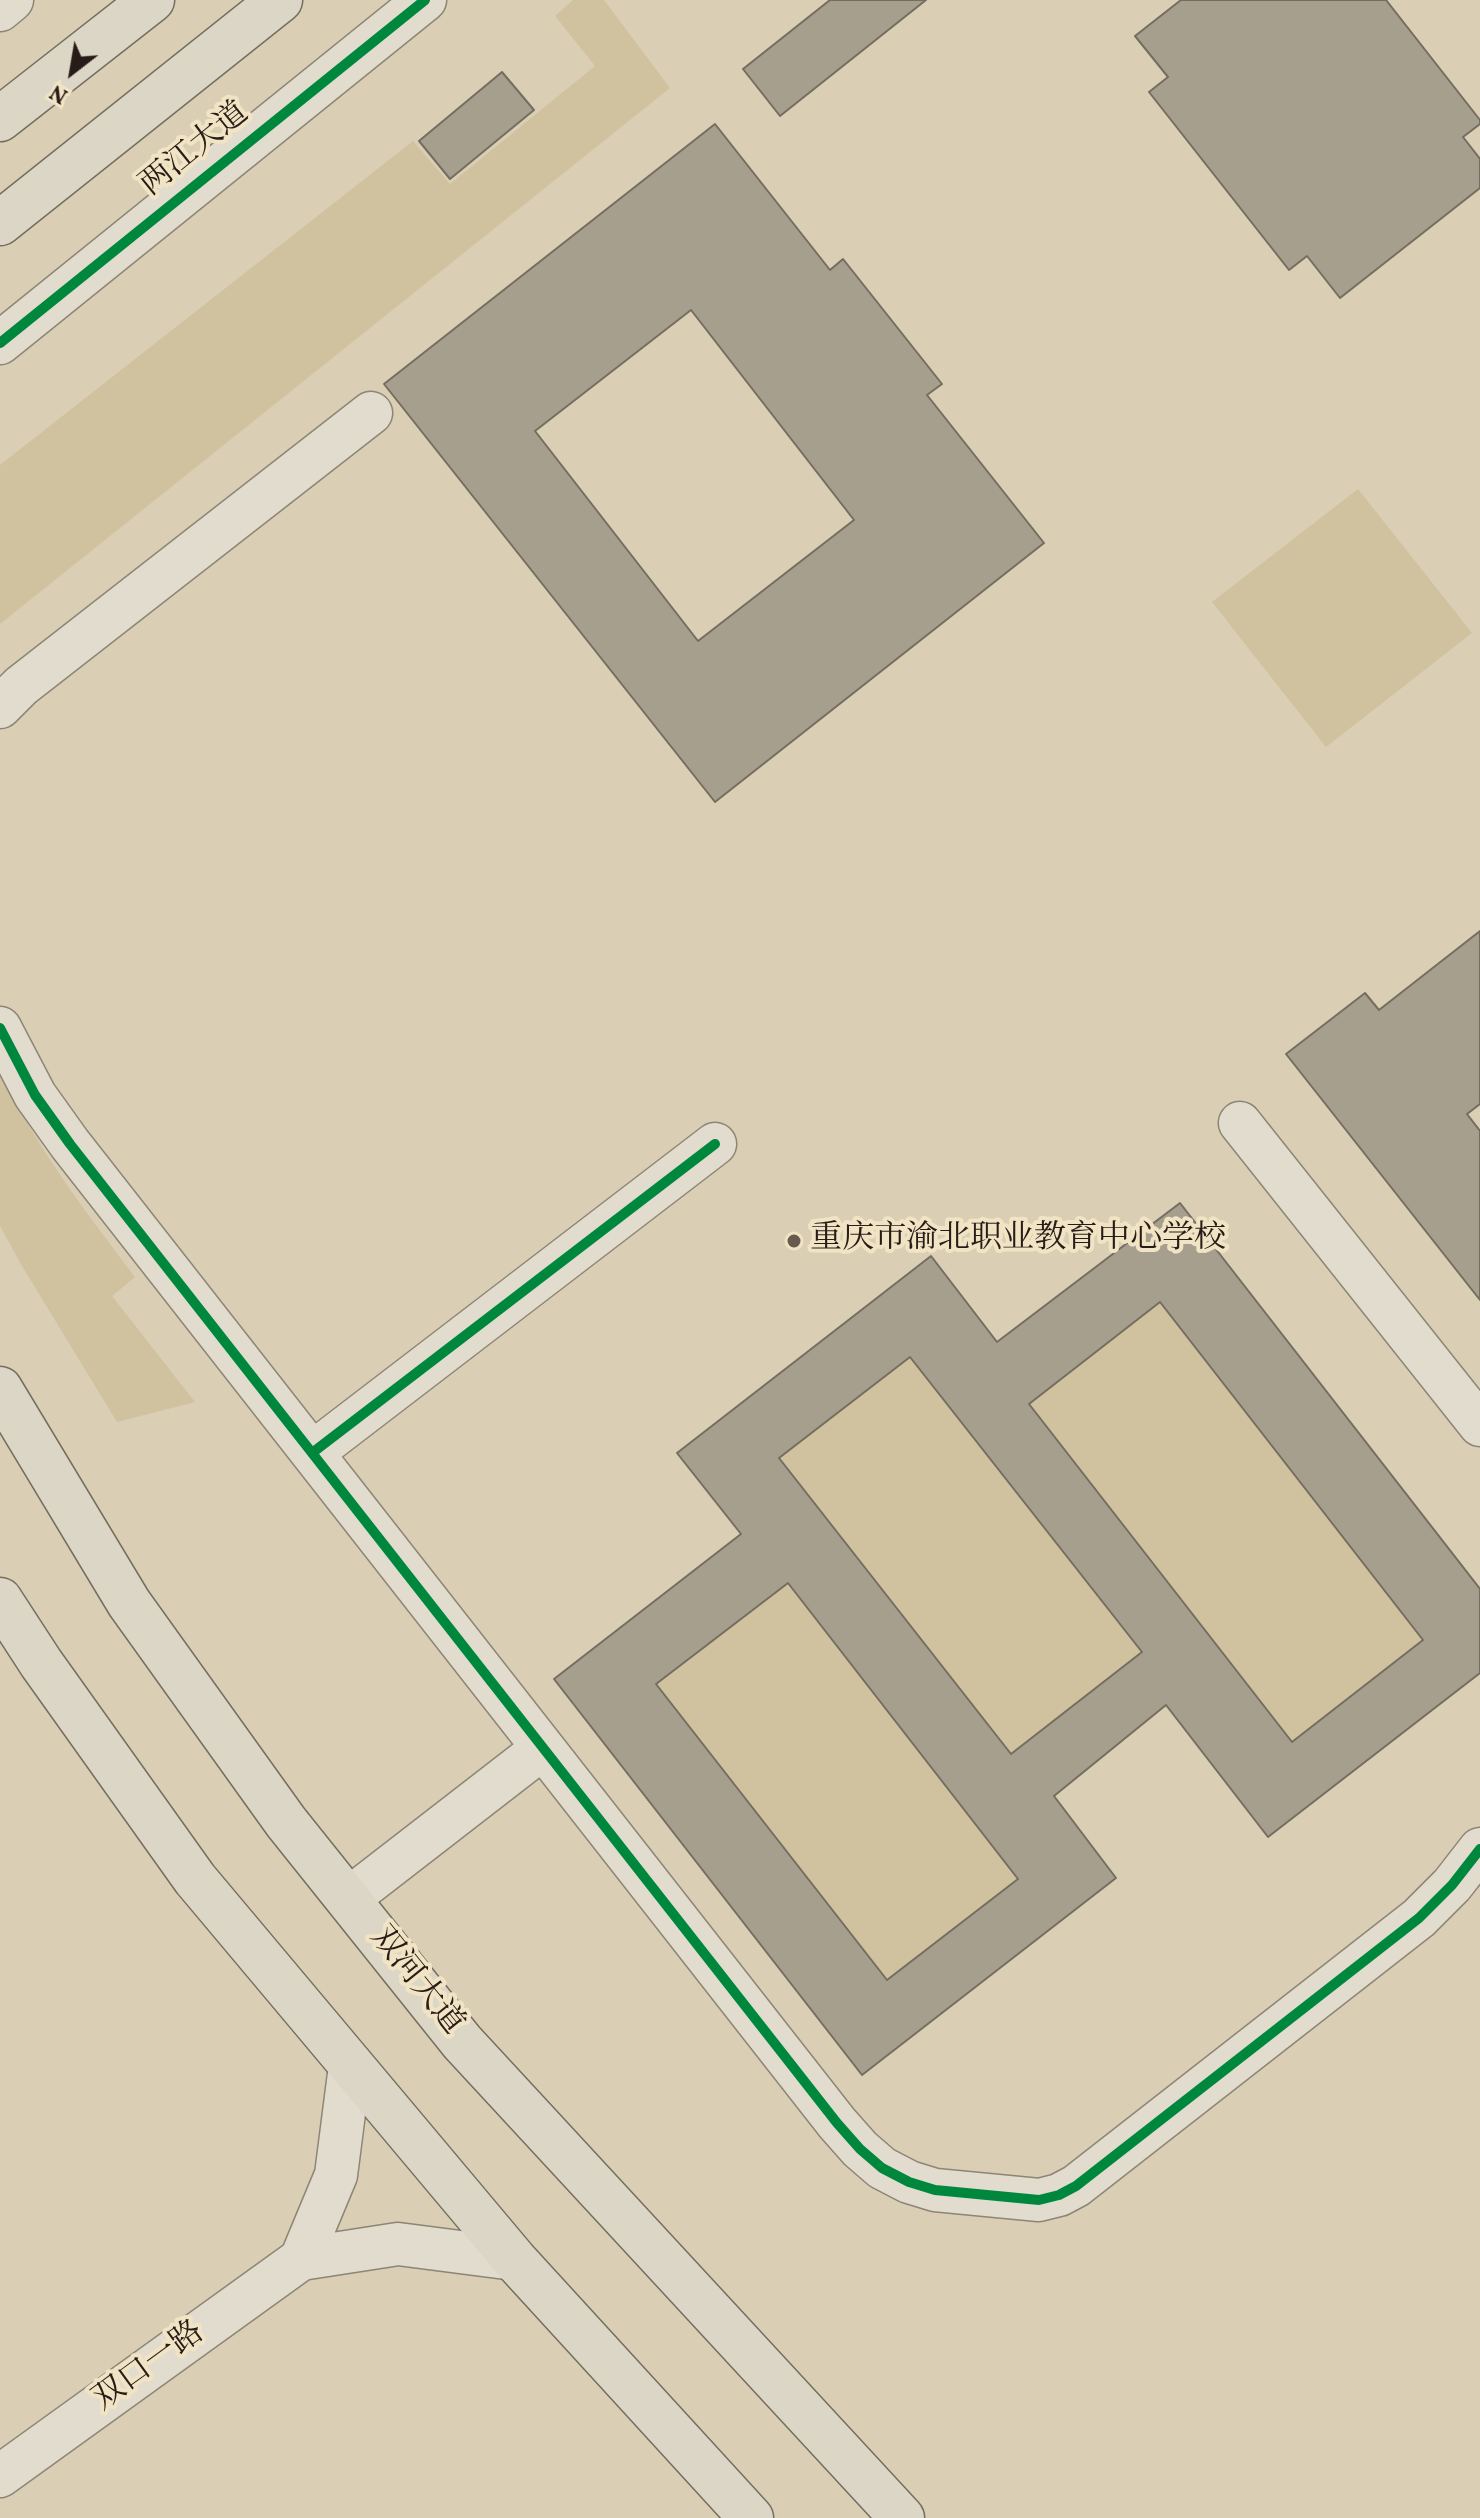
<!DOCTYPE html>
<html>
<head>
<meta charset="utf-8">
<style>
	body { margin:0 }
	#map { position:relative; width:1480px; height:2518px; overflow:hidden; background:#dacfb4; font-family:Vollkorn,serif }
	canvas { display:block }
	.north { position:absolute; left:32px; top:32px; width:80px; height:80px; -webkit-text-stroke:6px #f1e4c4; paint-order:stroke; rotate:211deg; font-size:22px; font-weight:700; line-height:32px; text-align:center; color:#271c17 }
	.north::after { content:''; display:block; margin:auto; width:28px; height:36px; background:#271c17; clip-path:polygon(50% 0,100% 100%,50% 72%,0 100%) }
</style>
</head>
<body>
<div id="map">
<canvas width="1480" height="2518"></canvas>
<div class="north">N</div>
</div>
<script>
const c = document.querySelector('canvas').getContext('2d');
c.lineJoin = 'round';
function fillPath(path, color) {
  c.fillStyle = color;
  c.fill(path, 'evenodd');
}
function stroke(path, color, width, dash) {
  c.strokeStyle = color;
  c.lineWidth = width;
  c.lineCap = dash ? 'butt' : 'round';
  c.setLineDash(dash || []);
  c.stroke(path);
}
function drawText(font, color, halo, rows, align = 'center') {
  c.font = font + ' Vollkorn,"Noto Serif SC",serif';
  c.lineWidth = 8;
  c.setLineDash([]);
  c.textBaseline = 'middle';
  c.strokeStyle = halo;
  c.fillStyle = color;
  for (const [text, x, y, turn = 0] of rows) {
    c.save();
    c.translate(x, y);
    c.rotate((+turn || 0) * Math.PI / 180);
    c.textAlign = isNaN(turn) ? turn : align;
    if (halo) c.strokeText(text, 0, 0);
    c.fillText(text, 0, 0);
    c.restore();
  }
}
fillPath(new Path2D(`
	M573 0H604L670 88 0 624V465L413 141 450 184 595 66 555 16Z
	M1358 489 1472 633 1326 747 1212 602Z
	M0 1071C35 1146 85 1211 135 1277L112 1296 195 1402 117 1422 22 1266 0 1226Z
	M1160 1302 1423 1640 1292 1742 1029 1404Z
	M910 1357 1142 1652 1011 1754 779 1458Z
	M788 1583 1018 1879 887 1980 656 1684Z`), '#d0c19f');
const building = new Path2D(`
	M830 0H926L780 116 743 69Z
	M1181 0H1386L1480 120V124L1463 137 1480 159V188L1340 298 1307 256 1289 270 1149 92 1168 77 1135 36Z
	M502 72 534 110 450 179 419 141Z
	M715 124 830 270 843 259 942 384 927 395 1044 543 715 802 384 384ZM691 310 854 520 698 641 535 431Z
	M1480 931V1104L1467 1114 1480 1131V1300L1286 1054 1365 993 1379 1010Z
	M1180 1203 1480 1589V1673L1268 1837 1166 1705 1054 1796 1116 1878 862 2075 554 1679 741 1534 677 1453 931 1256 997 1342ZM1160 1302 1423 1640 1292 1742 1029 1404ZM910 1357 1142 1652 1011 1754 779 1458ZM788 1583 1018 1879 887 1980 656 1684Z`);
fillPath(building, '#a79f8e');
stroke(building, '#756e60', 2);
const minor = new Path2D(`
	M0 10 12 0
	M0 343 425 0
	M0 707 21 686 371 413
	M0 1028 35 1095 70 1144 837 2123 860 2149 882 2168 909 2182 935 2190 1039 2200 1059 2195 1076 2186 1419 1918 1452 1885 1480 1849
	M1240 1123 1480 1425
	M312 1453 715 1144
	M348 1899 543 1748
	M350 2066 336 2175 301 2259 398 2244 514 2259
	M0 2476 301 2259`);
const major = new Path2D(`
	M0 119 152 0
	M0 223 280 0
	M0 1389 129 1603 286 1822 462 2042 902 2518
	M0 1600 41 1663 195 1879 514 2259 751 2518`);
stroke(minor, '#8d8576', 45);
stroke(major, '#756e60', 47);
stroke(minor, '#e1dcce', 42);
stroke(major, '#dcd6c7', 44);
stroke(new Path2D(`
	M0 343 425 0
	M0 1028 35 1095 70 1144 837 2123 860 2149 882 2168 909 2182 935 2190 1039 2200 1059 2195 1076 2186 1419 1918 1452 1885 1480 1849
	M312 1453 715 1144`), '#00873e', 10);
for (const [x, y, r, color] of [
	[794,1241,8,"#665b4e"]
]) {
  const dot = new Path2D();
  dot.arc(x, y, r, 0, 2 * Math.PI);
  c.fillStyle = color;
  c.fill(dot);
  stroke(dot, '#f1e4c4', 3);
}
drawText('32px', '#271c17', '#f1e4c4', [
	["两江大道",196,151,-39],
	["双河大道",415,1982,51],
	["双口一路",150,2368,-36]
]);
drawText('32px', '#271c17', '#f1e4c4', [
	["重庆市渝北职业教育中心学校",810,1241]
], 'left');
</script>
</body>
</html>
